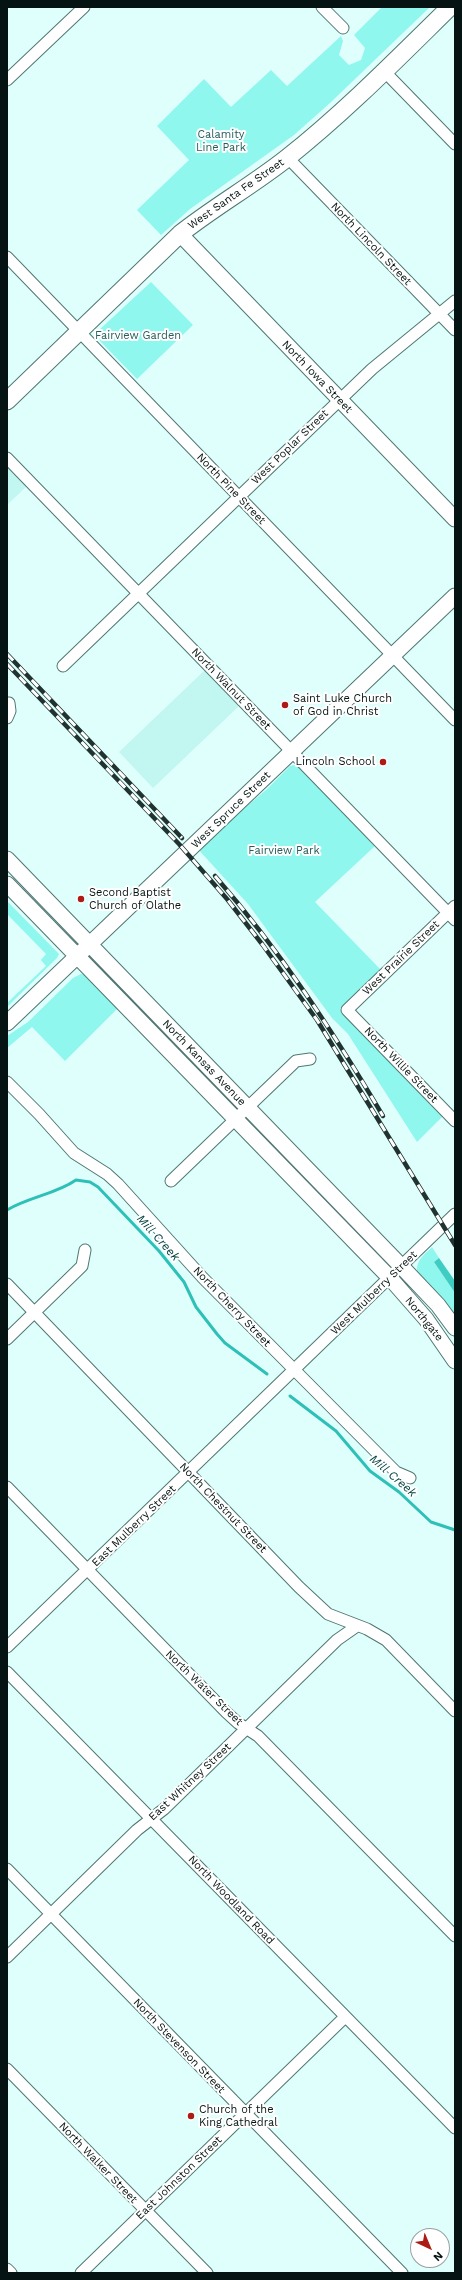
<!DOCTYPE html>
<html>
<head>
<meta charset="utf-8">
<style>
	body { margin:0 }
	#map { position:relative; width:462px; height:2280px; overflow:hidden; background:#defffb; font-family:"Work Sans",sans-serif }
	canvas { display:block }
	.frame { position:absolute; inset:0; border:8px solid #051412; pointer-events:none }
	.north { position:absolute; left:410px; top:2228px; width:40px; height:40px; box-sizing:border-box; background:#fff; border:1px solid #9ba1a0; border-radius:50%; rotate:136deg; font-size:11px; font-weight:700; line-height:16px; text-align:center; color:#051412 }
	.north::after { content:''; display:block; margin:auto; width:14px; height:18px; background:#ac1b15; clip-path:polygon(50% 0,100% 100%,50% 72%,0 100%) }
</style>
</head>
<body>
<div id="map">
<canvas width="462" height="2280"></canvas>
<div class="frame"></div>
<div class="north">N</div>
</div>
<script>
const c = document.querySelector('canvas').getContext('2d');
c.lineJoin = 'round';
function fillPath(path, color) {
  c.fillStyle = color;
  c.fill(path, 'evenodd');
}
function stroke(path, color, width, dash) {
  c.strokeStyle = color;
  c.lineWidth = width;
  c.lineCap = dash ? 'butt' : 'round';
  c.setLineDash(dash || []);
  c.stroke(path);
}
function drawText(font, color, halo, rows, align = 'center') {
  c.font = font + ' "Work Sans",sans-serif';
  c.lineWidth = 4;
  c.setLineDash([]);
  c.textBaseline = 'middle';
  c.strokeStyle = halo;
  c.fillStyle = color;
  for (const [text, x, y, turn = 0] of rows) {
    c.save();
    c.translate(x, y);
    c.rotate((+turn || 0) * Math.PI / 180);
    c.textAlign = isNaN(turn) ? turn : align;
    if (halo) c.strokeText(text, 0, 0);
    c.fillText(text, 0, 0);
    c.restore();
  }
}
fillPath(new Path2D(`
	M7 464 28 485 7 505Z
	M206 669 240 705 153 788 119 752Z`), '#c2f6f0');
fillPath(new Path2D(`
	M382 7H430L330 103 294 135 190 209 161 235 137 210 189 160 157 126 204 79 231 107 271 70 287 86 341 36 343 41 339 55 349 65 361 60 365 48 354 35Z
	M151 282 193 325 137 379 100 341 98 331Z
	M294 765 298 766 376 845 315 902 381 970 340 1009 443 1116 417 1142 348 1034 332 1018 248 904 197 848 266 790 290 766Z
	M7 901 59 954 57 958 7 1007V1003L46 966 41 960 46 954 7 914Z
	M81 974 87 975 119 1007 65 1061 32 1027 7 1048V1036L28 1022 73 978Z
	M136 1002 198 1062 195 1065 186 1058 134 1005Z
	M432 1247 439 1258 434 1262 455 1293V1317L417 1272C416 1260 424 1255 432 1247Z`), '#8ff7ee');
fillPath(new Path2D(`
	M439 1258 455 1281V1293L434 1262Z`), '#3fccc2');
stroke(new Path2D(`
	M7 1210C29 1197 56 1194 76 1180L90 1182 98 1187 159 1251 184 1282 196 1307 217 1334 225 1343 267 1374
	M290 1396 336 1431 370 1471 399 1492 431 1522 455 1530`), '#2ec0b7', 3);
const street = new Path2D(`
	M322 7 343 28
	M384 71 455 144
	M7 80 84 7
	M288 158 455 330
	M7 257 455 720
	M7 458 455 920
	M63 666 372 369 455 301
	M7 718 10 711 9 703
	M455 906 347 1010 455 1121
	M7 1082 39 1114 74 1153 107 1174 118 1184 203 1278 396 1472 410 1478
	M171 1181 296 1061 310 1059
	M7 1284 299 1587 328 1614 367 1629 386 1640 455 1711
	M7 1339 82 1266 85 1250
	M7 1487 226 1712 238 1723 258 1736 455 1936
	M7 1647 455 1214
	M7 1672 455 2128
	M7 1869 402 2273
	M7 1957 137 1830 164 1809 337 1640 357 1626
	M7 2069 207 2273
	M7 2269 11 2273
	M81 2273 345 2017`);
const secondary = new Path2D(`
	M180 234 455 519
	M7 859 402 1267 438 1305 455 1328
	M7 884 390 1278 426 1319 455 1361
	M7 1023 455 596`);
const primary = new Path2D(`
	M7 401 180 234C214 207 253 185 287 158 345 112 397 59 450 7`);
stroke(street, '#517773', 13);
stroke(secondary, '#517773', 17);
stroke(primary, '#517773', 19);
stroke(street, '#fff', 11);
stroke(secondary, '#fff', 15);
stroke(primary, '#fff', 17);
const rail = new Path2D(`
	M7 654 182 838
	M7 664 179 844 227 899 262 944 317 1020 455 1245
	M215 876C281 952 332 1030 383 1116`);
stroke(rail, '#213330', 4.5);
stroke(rail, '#fff', 3, [9]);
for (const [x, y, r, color] of [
	[285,705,4,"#ac1b15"],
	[383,762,4,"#ac1b15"],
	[81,899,4,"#ac1b15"],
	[191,2116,4,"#ac1b15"]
]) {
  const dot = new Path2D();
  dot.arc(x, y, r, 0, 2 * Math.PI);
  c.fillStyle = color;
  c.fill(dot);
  stroke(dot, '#fff', 1.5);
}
drawText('11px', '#255d59', '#fff', [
	["Calamity",221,135],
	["Line Park",221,148],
	["Fairview Garden",138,336],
	["Fairview Park",284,851]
]);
drawText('11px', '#051412', '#fff', [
	["West Santa Fe Street",236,194,-35],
	["North Lincoln Street",371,244,46],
	["North Iowa Street",317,377,46],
	["West Poplar Street",290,447,-44],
	["North Pine Street",231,489,46],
	["North Walnut Street",231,689,46],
	["West Spruce Street",231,810,-44],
	["West Prairie Street",401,958,-44],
	["North Kansas Avenue",204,1063,46],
	["North Willie Street",401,1065,46],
	["West Mulberry Street",374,1293,-44],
	["North Cherry Street",232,1307,46],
	["Northgate",424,1319,51],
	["North Chestnut Street",223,1508,46],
	["East Mulberry Street",134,1526,-44],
	["North Water Street",204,1688,44],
	["East Whitney Street",190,1782,-43],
	["North Woodland Road",231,1900,46],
	["North Stevenson Street",179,2046,46],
	["North Walker Street",98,2163,46],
	["East Johnston Street",179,2178,-44]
]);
drawText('11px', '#051412', '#fff', [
	["Saint Luke Church",293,699],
	["of God in Christ",293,712],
	["Lincoln School",375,762,"right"],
	["Second Baptist",89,893],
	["Church of Olathe",89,906],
	["Church of the",199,2110],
	["King Cathedral",199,2123]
], 'left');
drawText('italic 12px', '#01423f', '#fff', [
	["Mill Creek",158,1238,48],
	["Mill Creek",393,1476,41]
]);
</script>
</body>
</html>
